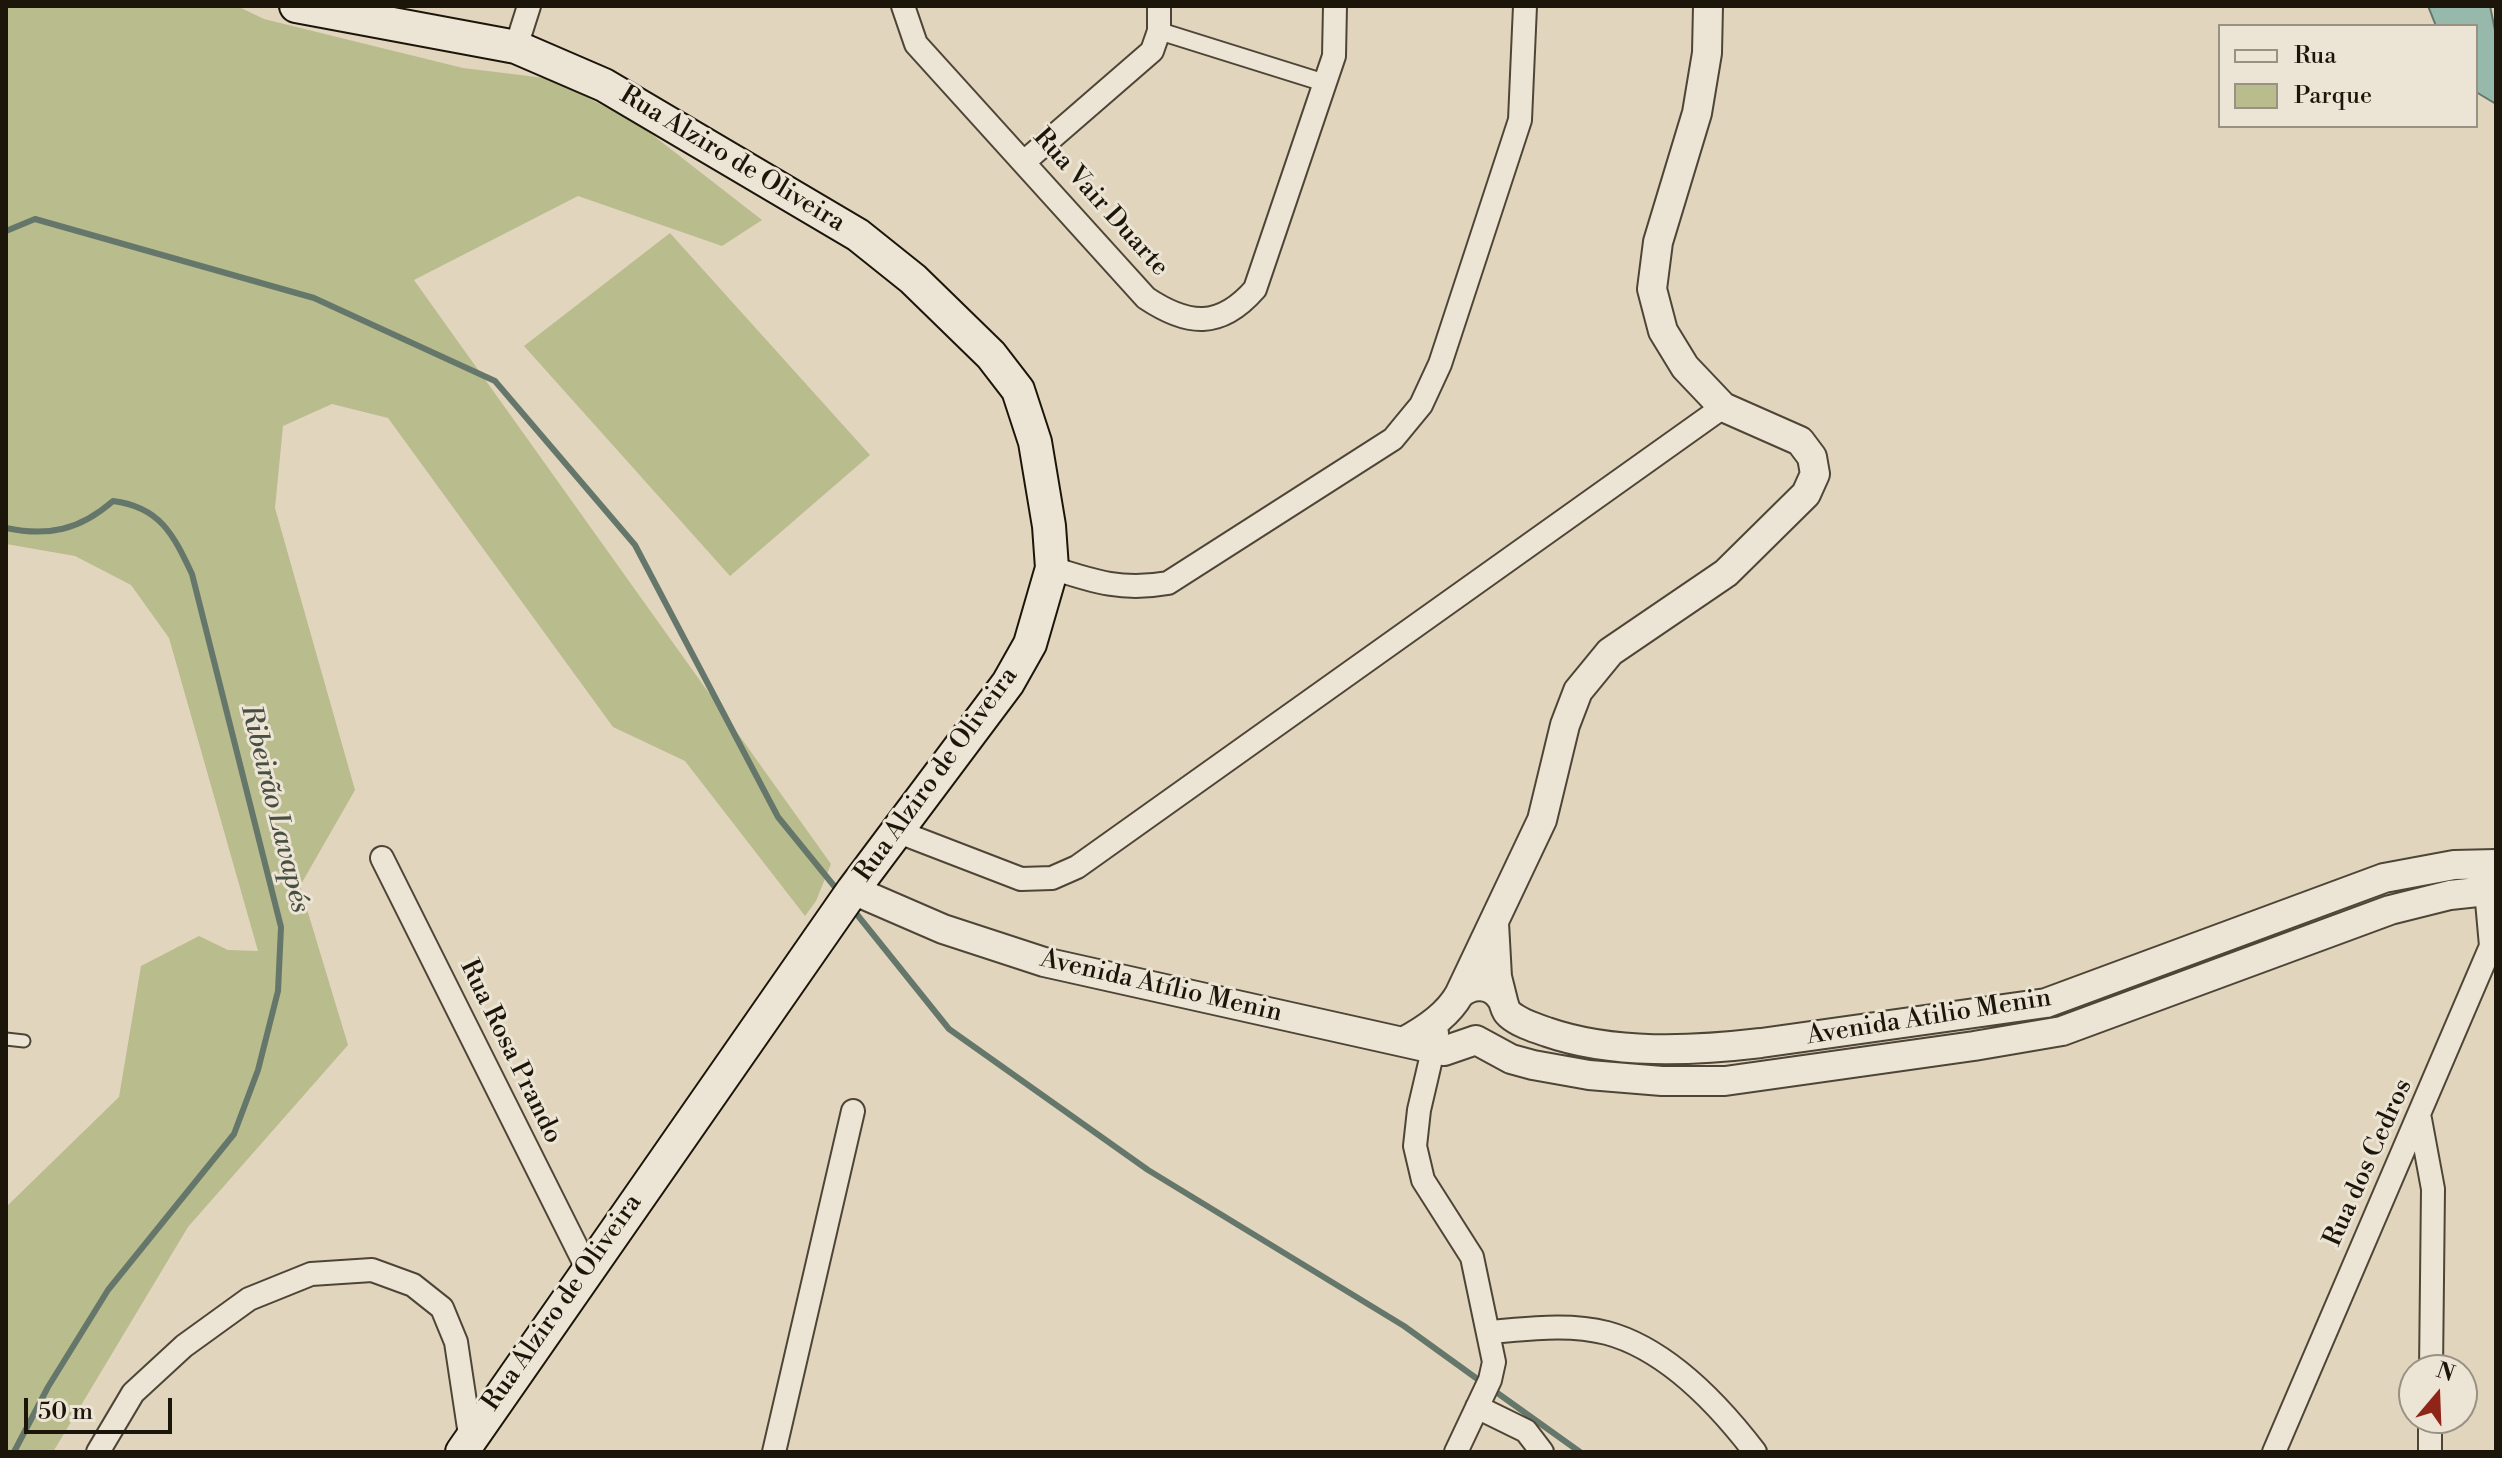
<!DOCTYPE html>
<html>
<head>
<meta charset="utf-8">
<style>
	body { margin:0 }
	#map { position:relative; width:2502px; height:1458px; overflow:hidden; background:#e2d5bd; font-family:"Libre Bodoni",serif }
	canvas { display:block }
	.frame { position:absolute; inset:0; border:8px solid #1c150a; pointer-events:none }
	.legend { position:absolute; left:2218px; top:24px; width:260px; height:104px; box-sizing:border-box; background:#ece4d4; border:2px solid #999183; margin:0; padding:10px 14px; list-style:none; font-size:24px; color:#1c150a }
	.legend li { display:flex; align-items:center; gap:16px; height:40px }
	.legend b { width:40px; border:2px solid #999183 }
	.north { position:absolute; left:2398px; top:1354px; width:80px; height:80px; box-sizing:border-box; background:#ece4d4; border:2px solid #999183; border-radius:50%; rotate:19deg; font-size:22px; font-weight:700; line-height:32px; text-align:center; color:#1c150a }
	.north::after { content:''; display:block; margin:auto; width:28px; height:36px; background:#8f2418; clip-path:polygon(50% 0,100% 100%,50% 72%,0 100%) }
	.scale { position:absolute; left:24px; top:1398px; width:148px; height:36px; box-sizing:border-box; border:4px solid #1c150a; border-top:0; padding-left:10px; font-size:24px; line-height:28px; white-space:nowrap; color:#1c150a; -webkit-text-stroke:6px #ece4d4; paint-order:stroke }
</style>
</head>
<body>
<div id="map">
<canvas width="2502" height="1458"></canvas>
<div class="frame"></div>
<ul class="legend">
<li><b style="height:10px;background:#ece4d4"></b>Rua</li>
<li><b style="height:22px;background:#b9bc8d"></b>Parque</li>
</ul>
<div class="north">N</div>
<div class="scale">50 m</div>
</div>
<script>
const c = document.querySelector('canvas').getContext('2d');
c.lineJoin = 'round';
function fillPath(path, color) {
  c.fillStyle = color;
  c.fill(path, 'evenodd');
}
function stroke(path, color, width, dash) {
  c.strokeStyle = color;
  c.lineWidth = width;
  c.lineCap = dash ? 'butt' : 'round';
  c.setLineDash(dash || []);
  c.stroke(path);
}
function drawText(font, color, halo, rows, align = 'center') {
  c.font = font + ' "Libre Bodoni",serif';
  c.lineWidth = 6;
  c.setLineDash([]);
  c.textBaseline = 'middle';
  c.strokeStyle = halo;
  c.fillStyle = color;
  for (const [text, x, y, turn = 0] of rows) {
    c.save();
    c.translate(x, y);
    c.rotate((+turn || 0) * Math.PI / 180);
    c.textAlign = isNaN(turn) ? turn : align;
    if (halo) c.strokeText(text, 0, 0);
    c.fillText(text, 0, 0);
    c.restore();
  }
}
fillPath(new Path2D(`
	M6 6H237L264 19 463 68 553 79 641 126 762 220 722 246 578 196 414 280 831 864 816 901 805 916 685 761 613 727 388 418 332 404 283 426 275 508 355 790 300 886 348 1045 188 1227 53 1452H6V1207L119 1097 141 966 199 936 228 950 258 951 169 638 131 585 75 556 6 544Z
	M670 233 870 455 730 576 524 346Z`), '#b9bc8d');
const water = new Path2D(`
	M2428 6H2490L2496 35V104L2476 92V26H2436Z`);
fillPath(water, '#96b9ab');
stroke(water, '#65776b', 2);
stroke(new Path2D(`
	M6 231 35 219 314 298 495 381 635 545 778 817 839 892
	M6 528C48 537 80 530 113 501 160 507 173 534 192 574L281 927 278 991 258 1070 234 1134 108 1290 48 1387 14 1452
	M851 907 949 1029 1148 1170 1404 1326 1476 1378
	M1496 1392 1580 1452`), '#65776b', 6);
const service = new Path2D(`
	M6 1039 24 1041`);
const pedestrian = new Path2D(`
	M1159 31 1325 83`);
const minor = new Path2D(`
	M903 6 916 44 1146 298C1188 326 1220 329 1255 289L1334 56 1335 6
	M516 47 529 6
	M1024 162 1152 51 1159 31V6
	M1052 568C1095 582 1123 591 1168 583L1393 439 1421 405 1440 364 1520 120 1525 6
	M899 832 1021 879 1052 878 1077 867 1723 407
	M382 858 588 1270
	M1437 1033 1419 1110 1415 1146 1423 1180 1472 1257 1494 1362 1490 1380 1456 1452
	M2420 1119 2433 1189 2431 1370
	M1489 1332C1528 1329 1568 1323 1607 1333 1666 1349 1719 1405 1755 1452
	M1477 1407 1526 1431 1542 1452
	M98 1452 133 1393 184 1346 249 1299 311 1274 372 1270 413 1285 442 1308 456 1342 470 1435
	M774 1452 853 1111
	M2274 1452 2491 946 2486 890
	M2430 1452V1418`);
const tertiary = new Path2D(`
	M853 890 943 929 1044 962 1434 1049 1444 1051 1476 1040 1511 1059 1533 1065 1589 1075 1662 1081H1725L1974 1046 2062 1031 2390 910 2450 895 2496 890
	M1494 923 1497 977 1503 1001
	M1459 995C1471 983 1491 983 1501 998 1505 1003 1504 1010 1509 1014 1519 1023 1535 1028 1547 1032 1613 1055 1693 1051 1761 1043L2046 1003 2384 878 2454 865 2496 864
	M1403 1042C1424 1031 1447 1016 1459 995L1542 820 1565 725 1578 691 1610 652 1726 573 1806 494 1815 474 1812 457 1800 441 1723 407 1685 367 1663 331 1652 289 1658 242 1697 113 1707 53 1708 6`);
const secondary = new Path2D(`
	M296 6 516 47 604 85 858 235 913 279 991 355 1018 390 1035 442 1049 526 1052 568 1030 644 1008 683 853 890 462 1452`);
stroke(service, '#4e4537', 15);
stroke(pedestrian, '#4e4537', 20);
stroke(minor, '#4e4537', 26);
stroke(tertiary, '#4e4537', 32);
stroke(secondary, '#1c150a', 36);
stroke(service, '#ece4d4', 11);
stroke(pedestrian, '#ece4d4', 16);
stroke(minor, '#ece4d4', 22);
stroke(tertiary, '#ece4d4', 28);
stroke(secondary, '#ece4d4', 32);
drawText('26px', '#1c150a', '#ece4d4', [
	["Rua Alziro de Oliveira",732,160,31],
	["Rua Vair Duarte",1100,203,48],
	["Rua Alziro de Oliveira",937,775,-54],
	["Avenida Atílio Menin",1161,987,13],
	["Avenida Atilio Menin",1929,1018,-9],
	["Rua Rosa Prando",510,1052,64],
	["Rua dos Cedros",2369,1163,-66],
	["Rua Alziro de Oliveira",563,1303,-55]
]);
drawText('italic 28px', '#474e42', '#ece4d4', [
	["Ribeirão Lavapés",274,809,76]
]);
</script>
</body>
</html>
